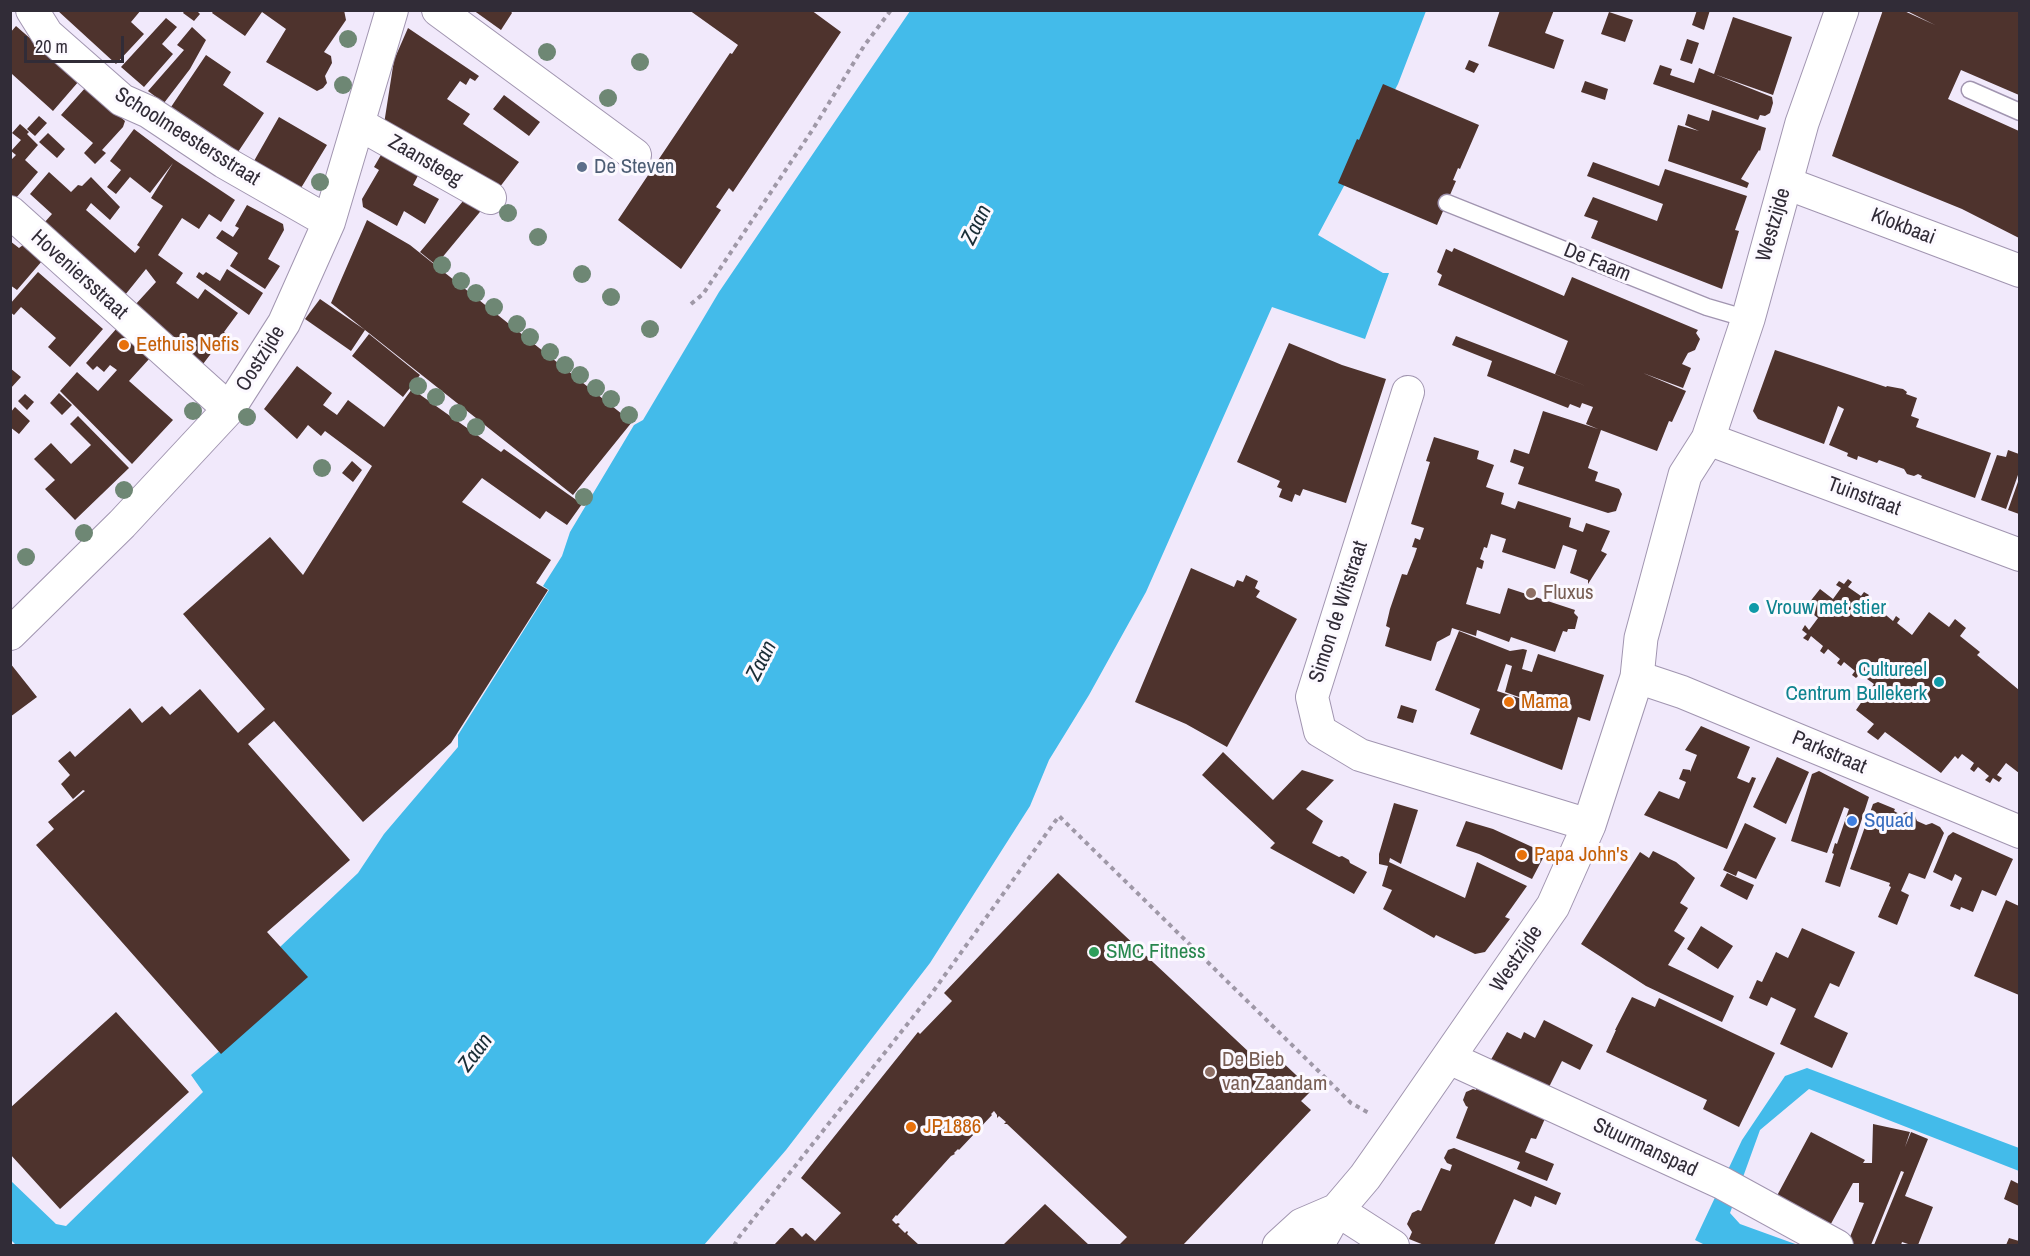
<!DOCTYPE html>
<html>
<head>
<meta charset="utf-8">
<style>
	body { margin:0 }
	#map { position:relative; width:2030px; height:1256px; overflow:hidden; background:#f1e9fb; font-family:"Archivo Narrow",sans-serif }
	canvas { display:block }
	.frame { position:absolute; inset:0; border:12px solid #312c37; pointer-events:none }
	.scale { position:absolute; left:24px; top:36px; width:100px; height:27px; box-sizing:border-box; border:3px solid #312c37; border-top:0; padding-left:8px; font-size:18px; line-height:21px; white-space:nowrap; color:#312c37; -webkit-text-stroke:4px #fcf9ff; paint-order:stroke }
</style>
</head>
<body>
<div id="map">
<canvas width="2030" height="1256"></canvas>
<div class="frame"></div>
<div class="scale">20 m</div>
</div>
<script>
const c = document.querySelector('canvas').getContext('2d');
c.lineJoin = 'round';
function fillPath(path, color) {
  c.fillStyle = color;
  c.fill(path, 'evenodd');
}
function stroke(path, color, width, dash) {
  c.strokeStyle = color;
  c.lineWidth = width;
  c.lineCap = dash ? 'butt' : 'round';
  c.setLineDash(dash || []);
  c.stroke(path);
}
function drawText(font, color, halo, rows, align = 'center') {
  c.font = font + ' "Archivo Narrow",sans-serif';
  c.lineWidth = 6;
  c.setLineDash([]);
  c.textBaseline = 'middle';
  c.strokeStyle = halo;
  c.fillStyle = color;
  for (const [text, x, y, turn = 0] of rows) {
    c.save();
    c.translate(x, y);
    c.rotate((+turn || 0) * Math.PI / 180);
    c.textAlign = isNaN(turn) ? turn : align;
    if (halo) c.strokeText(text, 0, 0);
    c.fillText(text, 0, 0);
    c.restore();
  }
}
fillPath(new Path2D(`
	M910 11H1426L1398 84 1318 235 1383 273H1389L1365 339 1272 307 1146 592 1089 695 1049 760 1030 806 930 963 786 1150 704 1245H16L11 1240 10 1180 56 1224 66 1226 203 1092 191 1075 307 977 280 947 358 873 384 834 458 747V735L549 590 543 586 562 556 570 532 634 425 643 420 719 292Z
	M1807 1068 2019 1148V1171L1809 1089 1760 1130 1730 1213 1740 1224 1798 1245 1707 1246 1695 1240 1742 1140 1785 1076Z`), '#43bbea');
fillPath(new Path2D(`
	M57 10H141L131 22 144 34 116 64Z
	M185 10H196L200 14 194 21 183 13Z
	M214 10H344L346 20 324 52 331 56 332 63 325 76 327 83 323 88 317 91 266 62 286 29 262 12 245 36 212 13Z
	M473 10H510L512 13 501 30Z
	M689 10H811L841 32 733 192 729 188 716 207 721 210 681 269 618 220 730 53 732 54 738 45Z
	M1500 10H1554L1545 33 1564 40 1554 69 1488 46Z
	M1697 10H1710L1704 30 1692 25Z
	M1883 10H1902L1935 25 1905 10H2019V95L1961 70 1948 99 2019 131V238L1962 209 1832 156Z
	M1609 12 1633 20 1625 42 1601 34Z
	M1733 17 1792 37 1773 95 1714 74Z
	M166 18 177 27 162 44 173 54 144 87 121 67Z
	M16 26 79 81 53 111 12 74 10 76V33Z
	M192 27 206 40 190 69 164 103 148 91 184 50 177 45Z
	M408 28 479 76 475 81 470 78 466 85 460 81 447 99 470 114 463 124 519 162 496 192 384 124 394 60Z
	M1687 39 1699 43 1692 64 1680 60Z
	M206 55 231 72 223 85 264 113 238 152 171 107Z
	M1469 60 1479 64 1474 73 1465 69Z
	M1660 65 1672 69 1670 75 1694 83 1699 68 1772 97 1773 103 1770 113 1765 116 1760 115 1758 120 1653 84Z
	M1585 81 1608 89 1605 100 1581 92Z
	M1383 84 1479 125 1460 169 1458 168 1453 180 1456 181 1437 225 1338 183 1357 139 1359 140Z
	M86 87 125 121 123 127 102 150 106 153 95 164 84 153 93 143 61 115Z
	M504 95 540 122 529 136 493 109Z
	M1712 110 1766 128 1760 151 1759 150 1741 179 1749 183 1747 188 1668 161 1678 125 1699 131 1685 125 1688 114 1709 121Z
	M39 116 47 123 35 136 27 129Z
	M279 117 327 145 301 188 254 161Z
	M20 124 29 132 27 134 38 145 25 160 38 172 16 198 10 194V161L16 155 11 151 21 140 12 133Z
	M134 129 175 160 235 200 221 222 209 214 199 229 182 218 158 255 183 273 176 283 198 299 205 289 238 313 224 332 226 334 203 364 135 305 156 282 146 269 125 295 44 223 52 214 30 194 49 172 71 192 78 185 82 186 91 177 120 207 110 220 91 203 86 210 135 253 140 247 137 245 163 206 151 198 173 163 150 193 130 177 116 194 107 187 121 170 110 161Z
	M48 133 65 149 57 158 39 142Z
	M385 148 421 170 413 185 439 199 425 224 404 211 397 226 363 207 362 199 379 170 374 167Z
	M1593 162 1659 186 1665 169 1747 196 1735 230 1739 231 1722 289 1591 238 1598 221 1584 216 1593 197 1657 221 1663 204 1587 176Z
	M469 194 484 207 436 265 420 252Z
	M247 205 283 224 284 230 268 259 280 266 265 289 230 266 238 253 216 238 222 230 233 237 239 228 235 226Z
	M367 220 410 245 632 422 573 495 331 303Z
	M10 241 19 248 23 245 42 261 17 290 10 285Z
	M1454 248 1564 296 1572 277 1698 330 1696 333 1700 339 1695 350 1688 353 1682 364 1691 368 1683 388 1643 373 1686 391 1672 422 1669 421 1657 451 1601 430 1588 468 1598 472 1595 481 1619 489 1622 494 1616 511 1608 513 1518 484 1524 467 1510 462 1514 449 1529 454 1543 411 1598 429 1586 424 1593 407 1582 403 1580 408 1570 404 1568 408 1487 376 1492 361 1452 345 1456 336 1591 388 1555 374 1568 341 1438 285 1442 275 1437 272 1446 249 1452 252Z
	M227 269 263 293 249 315 196 277 199 272 203 275 206 272 220 281Z
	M38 272 103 329 70 367 48 347 56 338 21 307 14 315 10 312V304Z
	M320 299 365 330 351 351 305 319Z
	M117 328 150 358 129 381 173 420 132 464 60 391 77 372 98 391 117 370 110 365 104 372 97 366 93 370 86 363Z
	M369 334 420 375 403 397 352 356Z
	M1289 343 1342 365 1386 379 1346 503 1303 489 1300 496 1295 494 1292 502 1279 497 1282 489 1277 487 1280 481 1237 462Z
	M1775 350 1886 387 1887 386 1903 389 1907 392 1906 394 1917 398 1911 416 1919 419 1916 427 1991 453 1975 498 1921 478 1922 476 1918 474 1914 476 1907 474 1904 469 1879 460 1877 463 1858 456 1857 460 1847 456 1848 453 1829 445 1844 409 1838 406 1824 444 1758 419 1753 411Z
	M297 366 332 393 323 405 337 415 348 400 384 427 412 389 501 452 504 449 582 504 567 525 546 511 540 519 482 478 462 502 551 560 536 583 548 590 451 743 363 822 274 721 248 744 350 860 267 932 308 977 221 1054 36 845 54 829 48 822 85 791 83 790 73 799 61 784 70 775 58 761 70 751 75 757 130 708 142 723 162 706 170 715 200 689 238 733 265 709 183 614 270 537 303 575 372 466 325 431 321 436 308 425 297 439 264 409Z
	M10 368 21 377 10 389Z
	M59 393 72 405 62 415 50 403Z
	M25 394 34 402 27 410 18 401Z
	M15 407 30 421 19 434 10 427V413Z
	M78 416 129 468 75 520 45 489 55 480 34 459 51 443 71 464 91 445 70 424Z
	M1434 437 1479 451 1477 459 1494 465 1486 487 1504 493 1501 504 1515 509 1518 501 1571 518 1569 527 1583 532 1586 523 1610 531 1601 551 1607 554 1588 584V580L1570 573 1577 550 1563 545 1555 569 1502 552 1506 539 1491 534 1487 548 1484 547 1480 559 1484 561 1482 569 1477 567 1466 604 1500 614 1508 588 1575 610 1574 613 1578 617 1575 629H1568L1567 632 1563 631 1555 652 1511 637 1509 642 1477 630 1476 636 1452 628 1450 635 1437 642 1431 661 1385 646 1390 628 1386 626 1390 609 1402 574 1407 575 1414 557 1417 548 1412 547 1415 538 1420 540 1424 528 1411 524 1430 462 1426 461Z
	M2008 450 2019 454V472L2006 509 1981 500 1997 455 2006 457Z
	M352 461 362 470 353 482 342 473Z
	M2019 479V514L2008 510Z
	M1191 568 1234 587 1237 580 1243 582 1246 575 1258 581 1255 588 1260 591 1256 597 1297 619 1227 747 1186 724 1135 702Z
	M1848 579 1852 582 1848 587 1861 596 1864 592 1869 595 1865 600 1877 609 1880 604 1884 607 1881 611 1893 621 1896 616 1900 619 1897 623 1912 635 1929 612 1949 627 1955 619 1966 628 1960 636 1980 652 1977 655 2019 690V773L2006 763 1997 775 2002 778 1999 782 1993 778 1990 783 1985 780 1989 776 1978 767 1974 772 1970 769 1974 763 1962 754 1958 759 1955 756 1941 773 1885 732 1878 740 1867 732 1874 724 1856 710 1874 684 1860 674 1856 678 1852 675 1855 671 1844 662 1841 666 1837 663 1840 659 1828 649 1824 654 1820 651 1823 646 1811 636 1808 641 1803 638 1807 634 1802 630 1805 625 1809 630 1818 618 1805 608 1820 589 1833 599 1841 588 1836 585 1839 581 1844 584Z
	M1459 631 1510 651 1523 649 1527 650 1522 669 1532 672 1538 654 1604 675 1590 721 1578 717 1562 770 1470 734 1480 709 1435 690ZM1506 664 1512 666 1505 692 1550 708 1497 691Z
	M10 663 37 697 10 717Z
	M1401 705 1417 710 1413 723 1397 718Z
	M1701 726 1750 747 1737 778 1749 783 1752 777 1756 778 1727 849 1644 815 1659 791 1679 799 1686 782 1679 779 1683 769 1690 770V772L1697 755 1685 750Z
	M1223 752 1273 800 1302 770 1334 780 1306 809 1323 821 1312 843 1339 857 1342 856 1349 860 1350 863 1367 872 1354 894 1270 848 1275 843 1202 775Z
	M1777 757 1809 772 1786 824 1753 807Z
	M1819 771 1869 797 1840 887 1825 882 1834 854 1832 853 1835 843 1837 844 1849 809 1844 807 1827 853 1791 841 1812 774Z
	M1878 802 1895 809 1894 811 1901 815 1906 812 1915 816 1917 821 1926 825 1932 823 1940 827 1944 833 1925 879 1909 873 1901 891 1909 895 1897 925 1878 917 1891 887 1889 886 1890 883 1850 869 1873 804Z
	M1394 803 1418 810 1401 864 1390 858 1389 862 1465 898 1477 862 1527 886 1505 917 1510 919 1485 952 1475 954 1436 935 1434 938 1383 909 1392 890 1382 886 1388 866 1379 864V854Z
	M1466 821 1493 829 1541 851 1543 858 1532 879 1479 854 1456 846Z
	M1745 823 1776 838 1756 879 1738 871 1736 876 1723 870Z
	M1953 832 2013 859 1996 896 1982 890 1973 912 1961 907 1960 910 1950 906 1962 878 1955 874 1952 881 1933 872 1948 836Z
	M1653 851 1676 862 1695 878 1680 903 1688 908 1674 931 1685 938 1668 965 1734 996 1722 1022 1646 986 1581 944 1640 852 1649 858Z
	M1058 873 1267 1069 1278 1058 1312 1090 1301 1101 1311 1110 1183 1245H1119L1127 1237 1007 1124H1004L1006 1122 999 1116 997 1118V1115L994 1111 991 1114 992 1115 959 1150 958 1149 954 1153 955 1154 951 1156 897 1216 896 1215 892 1220 896 1224 898 1223 900 1224 898 1226 905 1233 907 1231 908 1232 907 1234 919 1245H774L790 1228H793L802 1237 806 1233 815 1241 841 1213 801 1178 918 1032 920 1034 952 1001 944 993Z
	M1727 873 1754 885 1747 900 1720 886Z
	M2006 900 2019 906V995L1974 976Z
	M1701 926 1733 946 1718 969 1687 949Z
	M1802 928 1855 952 1839 987 1830 983 1814 1017 1848 1033 1832 1068 1780 1044 1796 1009 1771 997 1767 1006 1749 998 1757 980 1762 982 1776 952 1788 958Z
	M1632 997 1655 1007 1659 998 1775 1053 1739 1127 1703 1109 1707 1100 1606 1052 1616 1030H1615Z
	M116 1012 189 1092 60 1209 10 1154V1108Z
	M1544 1020 1593 1045 1580 1070 1562 1061 1547 1091 1489 1063 1507 1032 1521 1039 1524 1032 1535 1038Z
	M1477 1086 1547 1114 1536 1139 1531 1138 1525 1152 1554 1164 1547 1181 1517 1169 1520 1162 1456 1138 1468 1107 1466 1106 1463 1100 1466 1092 1473 1089 1476 1090Z
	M1873 1124 1910 1132 1905 1147 1911 1132 1928 1139 1905 1196 1933 1207 1918 1245H1911L1902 1242 1901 1245H1874L1904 1172 1901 1171 1871 1245 1847 1244 1864 1203 1859 1202V1183H1853L1826 1233 1772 1205 1811 1132 1865 1160 1863 1163H1872Z
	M1454 1148 1561 1193 1556 1205 1535 1196 1531 1207 1514 1199 1494 1245H1424L1409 1239 1412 1232 1407 1224 1412 1213 1418 1210 1421 1211 1441 1168 1450 1171 1452 1165 1447 1163 1444 1158 1448 1150Z
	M2011 1180 2019 1184V1206L2004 1199Z
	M1045 1204 1089 1245H1003Z
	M2009 1238 2019 1241V1245H2006Z`), '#4e332d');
const service = new Path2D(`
	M1970 90 2020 112
	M1447 203 1707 307 1748 319`);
const minor = new Path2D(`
	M32 10 47 34 122 100 149 112 224 162 329 222
	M438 10 635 155
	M359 124 490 198
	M1786 183 2020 271
	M10 212 229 409
	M1408 392 1312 697 1320 731 1360 755 1589 825
	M1708 439 2020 555
	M10 634 122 524 229 409 284 323 329 222 392 10
	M1637 677 1682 692 2020 832
	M1449 1058 1722 1183 1837 1246
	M1337 1210 1393 1246`);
const tertiary = new Path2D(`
	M1279 1246 1302 1225 1337 1210
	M1315 1246 1319 1242 1337 1210 1365 1177 1398 1130 1553 906 1589 825 1637 677 1641 638 1685 475 1708 439 1748 319 1802 123 1842 10`);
stroke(service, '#a195b0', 19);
stroke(minor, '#a195b0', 34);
stroke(tertiary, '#a195b0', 35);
stroke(new Path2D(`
	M691 304 703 294 813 129 864 46 891 10
	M734 1246 739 1237 932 993 1059 816 1351 1103 1369 1113`), '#9f98a7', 4, [4.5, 4.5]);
stroke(service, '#fff', 16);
stroke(minor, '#fff', 32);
stroke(tertiary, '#fff', 33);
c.fillStyle = '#6e8774';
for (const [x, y] of [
	[348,39],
	[547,52],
	[640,62],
	[343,85],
	[608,98],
	[320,182],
	[508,213],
	[538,237],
	[442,265],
	[582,274],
	[461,281],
	[476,293],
	[611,297],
	[494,307],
	[517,324],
	[650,329],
	[530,337],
	[550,352],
	[565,365],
	[580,375],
	[418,386],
	[596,388],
	[436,397],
	[611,399],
	[193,411],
	[458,413],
	[629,415],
	[247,417],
	[476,427],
	[322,468],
	[124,490],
	[584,497],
	[84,533],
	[26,557]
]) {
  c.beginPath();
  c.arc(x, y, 9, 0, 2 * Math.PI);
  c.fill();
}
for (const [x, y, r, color] of [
	[582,167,6,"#5c6f8a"],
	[124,345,6,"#e8710a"],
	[1531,593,6,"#8d6e63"],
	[1754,608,6,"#0f9aa8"],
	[1939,682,6,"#0f9aa8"],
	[1509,702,6,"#e8710a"],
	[1852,821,6,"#3f7fe0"],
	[1522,855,6,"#e8710a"],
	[1094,952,6,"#2e9e5b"],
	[1210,1072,6,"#8d6e63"],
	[911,1127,6,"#e8710a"]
]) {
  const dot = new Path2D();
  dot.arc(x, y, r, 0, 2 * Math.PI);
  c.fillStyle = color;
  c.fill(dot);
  stroke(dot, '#fcf9ff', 2);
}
drawText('21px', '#312c37', '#fcf9ff', [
	["Schoolmeestersstraat",187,137,32],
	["Zaansteeg",425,161,30],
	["Westzijde",1774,225,-74],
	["Klokbaai",1903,227,21],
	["De Faam",1597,263,22],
	["Hoveniersstraat",79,275,42],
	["Oostzijde",261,359,-58],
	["Tuinstraat",1864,497,20],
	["Simon de Witstraat",1339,612,-72],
	["Parkstraat",1829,753,23],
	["Westzijde",1517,959,-56],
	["Stuurmanspad",1645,1148,25]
]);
drawText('21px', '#4e5e75', '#fcf9ff', [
	["De Steven",594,167]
], 'left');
drawText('21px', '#c56008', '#fcf9ff', [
	["Eethuis Nefis",136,345],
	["Mama",1521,702],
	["Papa John's",1534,855],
	["JP1886",923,1127]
], 'left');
drawText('21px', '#785e54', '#fcf9ff', [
	["Fluxus",1543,593],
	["De Bieb",1222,1060],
	["van Zaandam",1222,1084]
], 'left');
drawText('21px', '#0d838f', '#fcf9ff', [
	["Vrouw met stier",1766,608],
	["Cultureel",1927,670,"right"],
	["Centrum Bullekerk",1927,694,"right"]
], 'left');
drawText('21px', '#366cbe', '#fcf9ff', [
	["Squad",1864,821]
], 'left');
drawText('21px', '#27864d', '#fcf9ff', [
	["SMC Fitness",1106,952]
], 'left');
drawText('italic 22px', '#192d36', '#fcf9ff', [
	["Zaan",977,225,-64],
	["Zaan",762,661,-63],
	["Zaan",476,1053,-53]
]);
</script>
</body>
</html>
